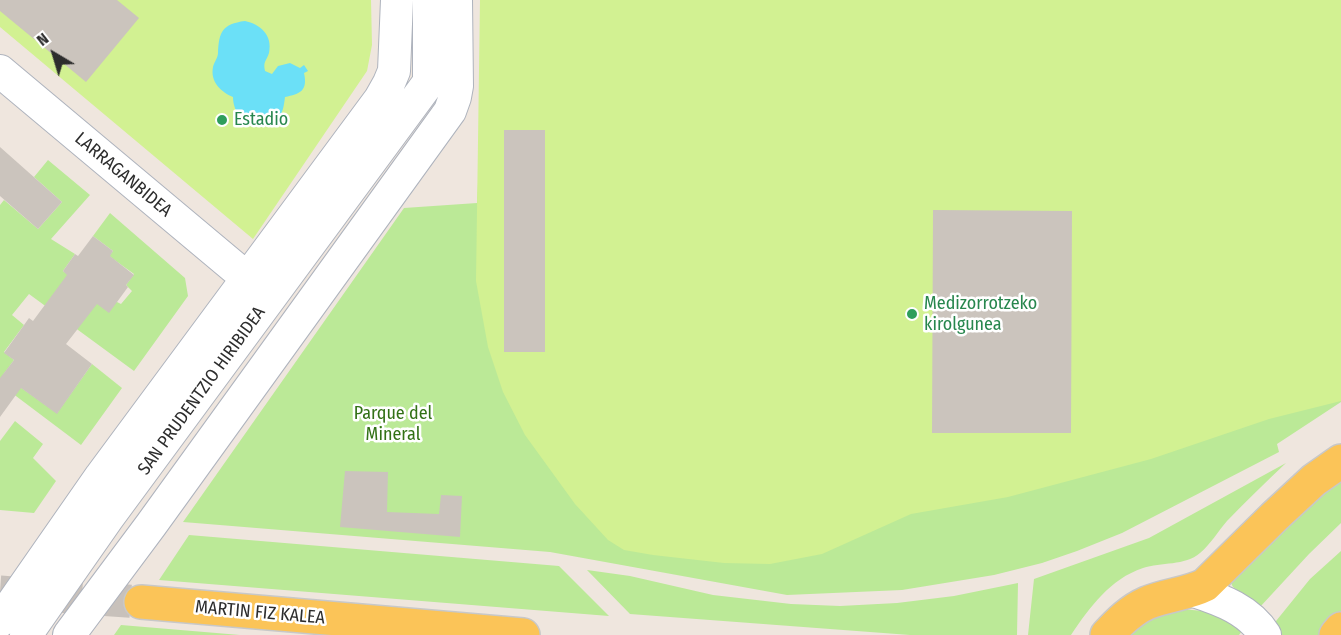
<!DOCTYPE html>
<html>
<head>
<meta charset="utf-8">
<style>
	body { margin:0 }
	#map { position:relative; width:1341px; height:635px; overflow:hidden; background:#efe6de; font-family:"Fira Sans Condensed",sans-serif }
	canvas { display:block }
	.north { position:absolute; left:24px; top:24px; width:60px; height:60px; -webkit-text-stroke:4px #fff; paint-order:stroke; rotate:322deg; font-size:16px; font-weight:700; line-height:24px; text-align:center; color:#2d2d2d }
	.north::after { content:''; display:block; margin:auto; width:21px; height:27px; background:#2d2d2d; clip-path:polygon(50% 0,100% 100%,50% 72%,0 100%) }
</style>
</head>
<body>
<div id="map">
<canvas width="1341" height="635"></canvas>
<div class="north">N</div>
</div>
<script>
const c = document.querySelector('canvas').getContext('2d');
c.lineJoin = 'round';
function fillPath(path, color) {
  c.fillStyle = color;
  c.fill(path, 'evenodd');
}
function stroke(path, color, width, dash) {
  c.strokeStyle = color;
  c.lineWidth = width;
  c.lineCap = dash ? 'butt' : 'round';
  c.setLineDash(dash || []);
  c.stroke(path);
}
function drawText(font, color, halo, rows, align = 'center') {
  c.font = font + ' "Fira Sans Condensed",sans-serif';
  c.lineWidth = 5;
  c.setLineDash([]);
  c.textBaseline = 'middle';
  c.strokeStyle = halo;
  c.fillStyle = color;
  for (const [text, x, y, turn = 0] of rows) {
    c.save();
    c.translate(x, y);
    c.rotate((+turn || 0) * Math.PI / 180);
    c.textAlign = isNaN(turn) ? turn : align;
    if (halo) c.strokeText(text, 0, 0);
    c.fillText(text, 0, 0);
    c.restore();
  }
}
fillPath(new Path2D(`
	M1146 0H1341V402L1277 444 1279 452 1122 533 1077 551 1042 563 994 575 902 590 787 595 550 552 183 522 404 208 477 203 479 164Z
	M48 160 90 195 51 239 75 254 63 271 71 277 97 304 117 302 121 304 132 291 126 285 134 274 109 256 113 251 93 236 110 213 185 278 188 296 134 371 29 294 12 315 24 325 4 352 14 360 3 375 57 413 92 364 122 388 81 445 0 384V205L4 200 38 229 62 202 34 177Z
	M15 421 43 444 33 458 56 481 34 513 0 510V441Z
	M1286 463C1266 482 1246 501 1227 521 1218 531 1211 544 1200 553 1185 566 1161 562 1143 568 1110 579 1090 607 1071 635H1028L1034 579 1149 538Z
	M1341 472V523L1309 554 1260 607 1233 587 1230 581Z
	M189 535 559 566 609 616 159 580Z
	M1341 551V614L1321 635H1279L1272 626 1310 579Z
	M587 570 630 576 713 595 791 604 840 606 897 603 954 596 1018 583 1017 635H910L630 614Z
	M1182 609 1213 612 1233 622 1242 631 1239 635H1127L1152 615Z
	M121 625 240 635H114Z`), '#bbe997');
fillPath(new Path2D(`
	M0 0H371L372 45 367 71 253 239 0 27Z
	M480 0H1341V401L1269 419 1151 459 1008 497 911 514 822 554 770 564 724 563 653 555 624 550 608 540 575 504 525 435 503 392 488 347 476 281Z`), '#d2f192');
fillPath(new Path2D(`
	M245 21C260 24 273 35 269 53 266 62 263 61 265 71L272 74 278 66 290 63 300 68 304 65 308 71 304 73C308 91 300 94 285 97 284 105 283 114 277 119 258 137 233 120 233 97 221 92 210 82 213 67 214 62 218 58 218 53 219 32 222 24 245 21Z`), '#6be0f7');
fillPath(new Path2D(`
	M0 0H117L139 18 86 82 0 11Z
	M504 130H545V352H504Z
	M0 147 62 202 38 229 0 196Z
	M933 210 1072 211 1071 433H932Z
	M93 236 113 251 110 256 134 275 126 285 128 287 109 313 97 304 66 344 92 364 57 414 21 388 0 417V378L14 360 4 353 29 318 33 321 67 275 63 271 75 254 78 256Z
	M345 471 388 472 387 512 439 514 441 495 462 496 460 537 340 527Z`), '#cbc4bd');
stroke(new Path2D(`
	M0 592 141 602`), '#c8c1bb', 33, [33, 16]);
const street = new Path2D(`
	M0 71 247 278
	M1194 591C1222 600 1249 610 1265 635
	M0 621 101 476 380 99 389 83 394 71 397 0
	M26 635 107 519 429 82V0
	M69 635 151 525 450 111 455 97 457 86 456 0`);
const primary = new Path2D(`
	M141 602 523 635
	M1107 635C1119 622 1131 610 1147 603 1166 595 1187 594 1205 585L1274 517 1314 480 1341 461
	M1336 635 1341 629`);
stroke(street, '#aeb3bd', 34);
stroke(primary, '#c8c8c8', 36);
stroke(street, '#fff', 32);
stroke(primary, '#fbc458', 33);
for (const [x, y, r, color] of [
	[222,120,6,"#2e9e5b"],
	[912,314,6,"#2e9e5b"]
]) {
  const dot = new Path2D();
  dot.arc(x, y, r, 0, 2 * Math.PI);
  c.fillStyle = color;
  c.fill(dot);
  stroke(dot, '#fff', 2);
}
drawText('18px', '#27864d', '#fff', [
	["Estadio",234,120],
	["Medizorrotzeko",924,304],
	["kirolgunea",924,325]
], 'left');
drawText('18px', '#2d2d2d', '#fff', [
	["LARRAGANBIDEA",123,175,40],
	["SAN PRUDENTZIO HIRIBIDEA",202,391,-54],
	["MARTIN FIZ KALEA",260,613,5]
]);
drawText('18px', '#327116', '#fff', [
	["Parque del",393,414],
	["Mineral",393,435]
]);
</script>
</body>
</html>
